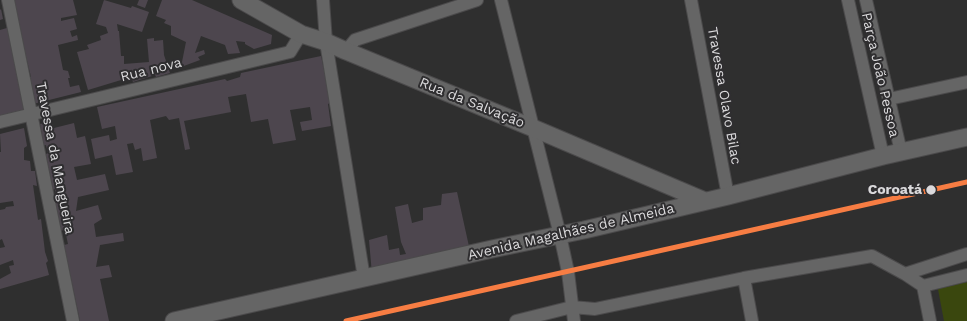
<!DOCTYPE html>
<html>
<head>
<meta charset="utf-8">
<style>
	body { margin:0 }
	canvas { display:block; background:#2f2f2f }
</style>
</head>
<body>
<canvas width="967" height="321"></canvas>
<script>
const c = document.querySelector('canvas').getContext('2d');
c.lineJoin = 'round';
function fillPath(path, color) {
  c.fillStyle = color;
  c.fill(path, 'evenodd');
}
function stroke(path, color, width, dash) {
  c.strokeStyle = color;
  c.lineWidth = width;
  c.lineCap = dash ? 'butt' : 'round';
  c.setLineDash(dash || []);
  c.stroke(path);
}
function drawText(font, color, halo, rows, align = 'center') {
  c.font = font + ' "Work Sans",sans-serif';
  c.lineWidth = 4;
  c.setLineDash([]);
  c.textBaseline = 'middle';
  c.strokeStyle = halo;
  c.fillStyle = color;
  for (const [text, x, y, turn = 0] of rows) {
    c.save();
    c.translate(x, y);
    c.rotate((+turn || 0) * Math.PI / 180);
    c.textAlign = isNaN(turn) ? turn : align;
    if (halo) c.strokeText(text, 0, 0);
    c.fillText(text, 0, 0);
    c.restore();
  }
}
fillPath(new Path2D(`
	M967 282V321H944L938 289Z`), '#3a470e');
fillPath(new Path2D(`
	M12 0H73L77 15 61 18V21L74 18 77 29 70 31 72 37 77 35 78 40 58 45 63 70 68 71 70 78H68L70 87 79 85 81 92 33 104 27 77H31Z
	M104 0 131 8 132 6 149 12 142 32 117 24 118 31H119L121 56H124V64L149 62 147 39 154 38V41L163 40 164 55 170 73 156 77 154 72 151 73 152 76 133 82 131 77 88 90 77 52 89 49 87 45 101 40 100 36 108 33 106 27 96 24Z
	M139 0H148L145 8 137 5Z
	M162 0H192L272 35 271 44 254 49 245 44V42L236 41 240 53 228 54 225 45 201 36 195 53 204 50 205 54 198 57 200 60 181 67 186 42 171 35V26L164 23 166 20 156 16Z
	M1 9 3 19 0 20V10Z
	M7 28 9 36 14 35 27 113 0 117V30Z
	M321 56 331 102 328 104 331 126 302 131 300 122 312 120 310 107 290 110 296 140 273 144 268 119 251 122 246 94 228 97 231 112 184 121 190 149 185 150 179 118 169 120 166 116 150 120 157 158 143 161 141 148 135 150 133 143 127 144 133 172 116 175 112 155 95 159 91 139 109 135 110 141 117 139 115 126 102 129 97 107 225 79 227 81 240 77 241 73Z
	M51 122 54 128 74 123 77 138 85 136 91 164 74 167 77 180 105 174 109 190 78 197 76 211 98 205 102 219 94 224 96 237 123 233 124 241 100 245 96 267 109 265 112 277 100 279 109 321H80L64 245 68 244 65 230 59 231 52 200 57 199 55 189 52 190 45 155 48 153 46 145 42 146 39 135 42 134 40 124Z
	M24 128 27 146 24 148V160L30 161 31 171H35L37 186 33 185 38 220 41 219 45 252 48 261 46 263 49 275 0 289V279L11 273 9 266 14 265 13 260 0 265V248L5 247 2 239 0 240V210L5 209 6 207 14 206 13 201 0 203V152H1L0 134Z
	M457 192 470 251 372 274 369 240 387 235 389 250 399 248 400 255 406 254 401 242 395 207 408 204 412 223 423 220V208L441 205 442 194Z`), '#4d464e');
const street = new Path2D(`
	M8 0 73 321
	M323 0 326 42 364 278
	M501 0 560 235 568 272 574 321
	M691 0 728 196
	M848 0 883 156
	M866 0 901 152
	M346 51 355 40 477 0
	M889 99 967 82
	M0 122 290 52 301 34
	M905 274 923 286 930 321
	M744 278 752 321
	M923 286 967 275
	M516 321 572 307 595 309 744 278 872 256 905 274 967 254`);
const secondary = new Path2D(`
	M241 0 301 34 326 42 346 51 533 128 705 201
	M174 321 492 249 584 230 728 196 883 156 967 137`);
stroke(street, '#4b4a4b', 14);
stroke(secondary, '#4b4a4b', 19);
stroke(street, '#656565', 12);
stroke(secondary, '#656565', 17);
stroke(new Path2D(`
	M346 321 967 182`), '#f77d43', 5);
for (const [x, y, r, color] of [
	[931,190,5.5,"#dbdadc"]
]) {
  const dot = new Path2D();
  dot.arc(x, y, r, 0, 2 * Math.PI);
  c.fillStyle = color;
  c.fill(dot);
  stroke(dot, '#2f2e30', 1.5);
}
drawText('14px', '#dbdadc', '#2f2e30', [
	["Rua nova",151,70,-14],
	["Parça João Pessoa",880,75,77],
	["Travessa Olavo Bilac",724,96,80],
	["Rua da Salvação",472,103,22],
	["Travessa da Mangueira",55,158,79],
	["Avenida Magalhães de Almeida",571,232,-13]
]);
drawText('bold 14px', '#dbdadc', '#2f2e30', [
	["Coroatá",922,190]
], 'right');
</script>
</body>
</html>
